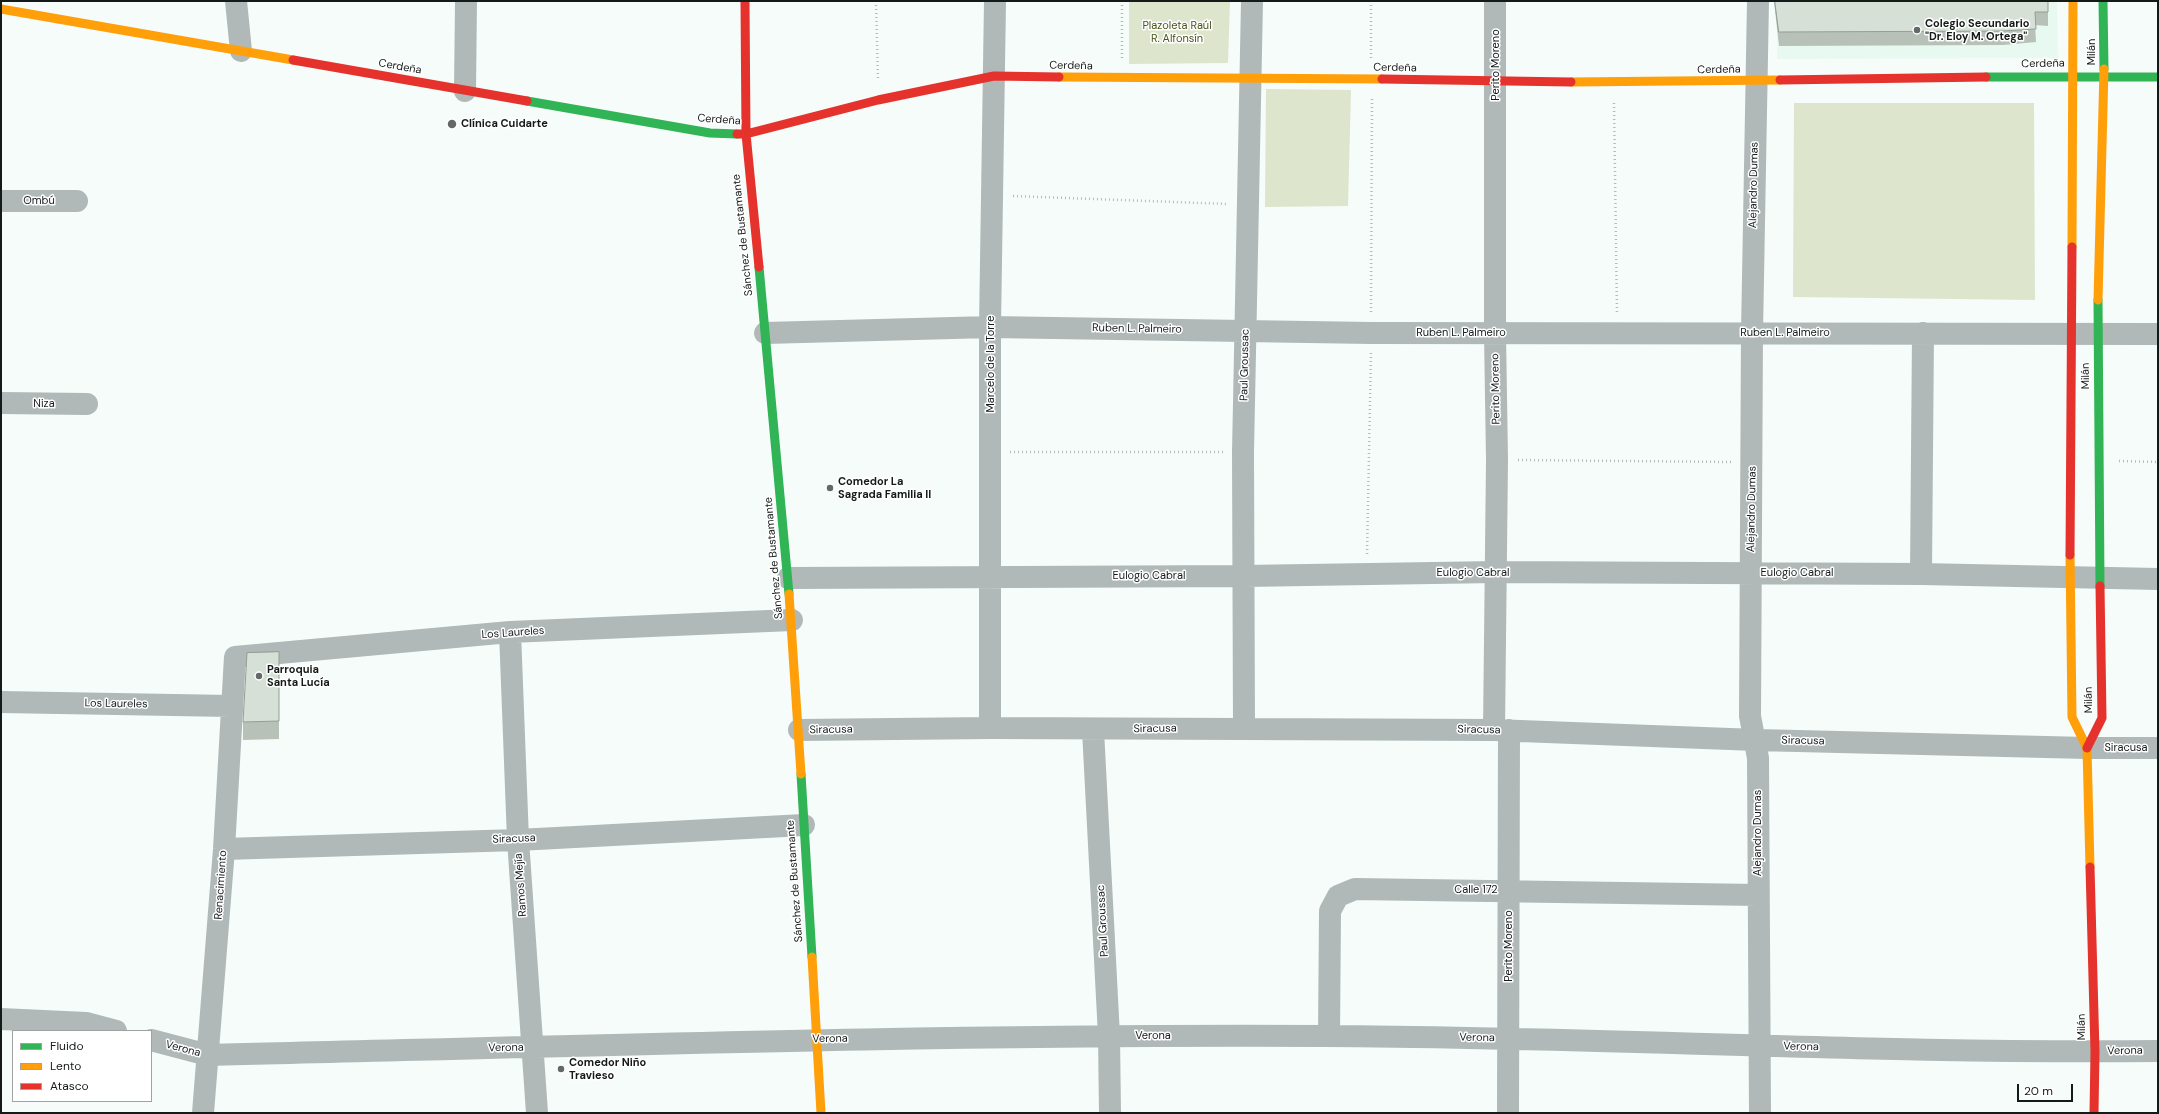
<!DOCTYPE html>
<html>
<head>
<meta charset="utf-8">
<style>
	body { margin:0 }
	#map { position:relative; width:2159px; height:1114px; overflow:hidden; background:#f6fcf9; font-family:"DM Sans",sans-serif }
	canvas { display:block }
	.frame { position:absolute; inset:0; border:2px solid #141a18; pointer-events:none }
	.legend { position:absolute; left:12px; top:1030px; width:140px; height:72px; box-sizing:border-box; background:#fff; border:1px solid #a1a3a3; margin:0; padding:5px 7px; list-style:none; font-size:12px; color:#141a18 }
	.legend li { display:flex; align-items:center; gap:8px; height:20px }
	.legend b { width:20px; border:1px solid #a1a3a3 }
	.scale { position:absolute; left:2017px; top:1084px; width:56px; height:18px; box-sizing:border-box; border:2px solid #141a18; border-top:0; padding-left:5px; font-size:12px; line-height:14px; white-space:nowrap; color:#141a18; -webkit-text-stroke:3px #fff; paint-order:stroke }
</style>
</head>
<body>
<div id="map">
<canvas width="2159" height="1114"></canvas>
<div class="frame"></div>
<ul class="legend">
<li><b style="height:5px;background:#30b455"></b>Fluido</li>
<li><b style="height:5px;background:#ff9f0a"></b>Lento</li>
<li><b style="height:5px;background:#e5322d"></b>Atasco</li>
</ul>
<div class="scale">20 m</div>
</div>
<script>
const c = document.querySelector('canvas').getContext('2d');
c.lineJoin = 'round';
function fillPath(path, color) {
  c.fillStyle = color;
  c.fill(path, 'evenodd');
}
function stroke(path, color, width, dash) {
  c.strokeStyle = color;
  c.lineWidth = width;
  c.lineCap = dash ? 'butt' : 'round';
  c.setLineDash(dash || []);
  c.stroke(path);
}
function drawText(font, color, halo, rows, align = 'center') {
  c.font = font + ' "DM Sans",sans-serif';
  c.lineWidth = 3;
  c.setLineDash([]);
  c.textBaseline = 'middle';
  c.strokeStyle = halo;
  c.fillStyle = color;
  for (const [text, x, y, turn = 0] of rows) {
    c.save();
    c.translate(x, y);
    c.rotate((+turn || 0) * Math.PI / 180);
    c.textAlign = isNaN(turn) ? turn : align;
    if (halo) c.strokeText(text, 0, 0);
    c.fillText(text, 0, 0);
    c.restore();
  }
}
fillPath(new Path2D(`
	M1778 1H2057L2058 58 1777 59Z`), '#e8f9f1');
fillPath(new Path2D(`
	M1129 1H1230L1228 63 1129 64Z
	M1266 89 1351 90 1348 206 1265 207Z
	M1794 103H2034L2035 300 1793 297Z`), '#dde5cd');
stroke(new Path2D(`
	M876 1 878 80
	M1122 1V58
	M1371 1V58
	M1614 103 1617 314
	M1013 196 1228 204
	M1371 312 1372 99
	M1010 452H1223
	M1518 460 1731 462
	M2119 461 2158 462
	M1367 554 1371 353`), '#b4bbb8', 2.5, [1, 3]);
stroke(new Path2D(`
	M236 1 241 51
	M1758 1 1752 333 1750 716 1758 758 1760 1113
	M465 91 466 1
	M1 201H77
	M765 333 990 327 1371 333 2158 334
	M1 403 87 404
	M1921 574 1923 333
	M788 578 1244 576 1496 572 1921 574 2158 579
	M510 632 518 840 537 1113
	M1 702 231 706
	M990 728V327L995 1
	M1244 728 1243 452 1252 1
	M799 730 990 728 1494 730 1756 740 2087 748H2158
	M1093 730 1109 1036 1110 1113
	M1494 730 1497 460 1495 333V1
	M224 849 518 840 804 825
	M1 1019 86 1023 116 1031
	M1329 1036 1330 911 1338 896 1355 889 1758 895
	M151 1040 208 1055C580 1046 952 1034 1325 1036 1603 1037 1880 1054 2158 1051
	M203 1113 224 849 235 657 510 632 792 620
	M1508 1113 1509 730`), '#b0b9b8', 22);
stroke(new Path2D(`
	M2103 1 2104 69
	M1986 77H2158
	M527 101 710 133 737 134
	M759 267 789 594
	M2098 300 2100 586
	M801 774 812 957`), '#30b455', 9);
stroke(new Path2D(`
	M1 9 293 60
	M1059 77 1382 79
	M1571 82 1780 80
	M2072 247 2073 1
	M2098 300 2104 69
	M2070 555 2072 717 2087 748 2090 867
	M789 594 801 774
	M812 957 821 1113`), '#ff9f0a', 9);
stroke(new Path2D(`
	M745 1 746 134 759 267
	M293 60 527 101
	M1382 79 1571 82
	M1780 80 1986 77
	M737 134H746L878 100 994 76 1059 77
	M2070 555 2072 247
	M2087 748 2102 718 2100 586
	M2090 867 2095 1052 2094 1113`), '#e5322d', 9);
fillPath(new Path2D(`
	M1774 1H2048V26L2035 25 2036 42 2003 45 1779 46Z
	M279 652V739L243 740V722Z`), '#b8c1b8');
const building = new Path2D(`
	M1775 1H2048V12H2035L2036 29 2003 31 1779 32Z
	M279 652V721L243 722 247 653Z`);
fillPath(building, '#d6e0d6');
stroke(building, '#969d96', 1);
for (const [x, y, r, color] of [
	[1917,30,4,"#636967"],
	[452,124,5,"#636967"],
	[830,488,4,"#636967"],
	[259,676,4,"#636967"],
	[561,1069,4,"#636967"]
]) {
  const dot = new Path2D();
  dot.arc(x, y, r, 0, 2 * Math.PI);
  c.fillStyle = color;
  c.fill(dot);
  stroke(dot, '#fff', 1.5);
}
drawText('bold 11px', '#141a18', '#fff', [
	["Colegio Secundario",1925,24],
	["\"Dr. Eloy M. Ortega\"",1925,37],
	["Clínica Cuidarte",461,124],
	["Comedor La",838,482],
	["Sagrada Familia II",838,495],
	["Parroquia",267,670],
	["Santa Lucía",267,683],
	["Comedor Niño",569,1063],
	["Travieso",569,1076]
], 'left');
drawText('11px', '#4a551a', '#fff', [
	["Plazoleta Raúl",1177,26],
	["R. Alfonsín",1177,39]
]);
drawText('11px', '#141a18', '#fff', [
	["Milán",2092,52,-90],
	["Cerdeña",2043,64,-1],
	["Perito Moreno",1496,65,-90],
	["Cerdeña",1071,66,1],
	["Cerdeña",400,67,10],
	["Cerdeña",1395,68,1],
	["Cerdeña",1719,70,-1],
	["Cerdeña",719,120,4],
	["Alejandro Dumas",1754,185,-89],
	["Ombú",39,201],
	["Sánchez de Bustamante",743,235,-96],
	["Ruben L. Palmeiro",1137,329,1],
	["Ruben L. Palmeiro",1461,333],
	["Ruben L. Palmeiro",1785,333],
	["Marcelo de la Torre",991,364,-90],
	["Paul Groussac",1245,365,-89],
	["Milán",2086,376,-91],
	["Perito Moreno",1496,389,-91],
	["Niza",44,404],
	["Alejandro Dumas",1752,509,-89],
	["Sánchez de Bustamante",774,558,-95],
	["Eulogio Cabral",1473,573],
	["Eulogio Cabral",1797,573],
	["Eulogio Cabral",1149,576],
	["Los Laureles",513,633,-4],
	["Milán",2089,700,-91],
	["Los Laureles",116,704,1],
	["Siracusa",1155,729,-1],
	["Siracusa",831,730,-1],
	["Siracusa",1479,730,1],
	["Siracusa",1803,741,1],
	["Siracusa",2126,748],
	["Alejandro Dumas",1758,833,-90],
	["Siracusa",514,839,-2],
	["Sánchez de Bustamante",795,881,-94],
	["Renacimiento",221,885,-86],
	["Ramos Mejía",521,885,-94],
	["Calle 172",1476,890],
	["Paul Groussac",1103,921,-93],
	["Perito Moreno",1509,946,-90],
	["Milán",2082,1027,-91],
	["Verona",1153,1036],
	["Verona",1477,1038,1],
	["Verona",830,1039,-1],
	["Verona",1801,1047,1],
	["Verona",506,1048,-1],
	["Verona",183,1049,15],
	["Verona",2125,1051,-1]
]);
</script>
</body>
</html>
